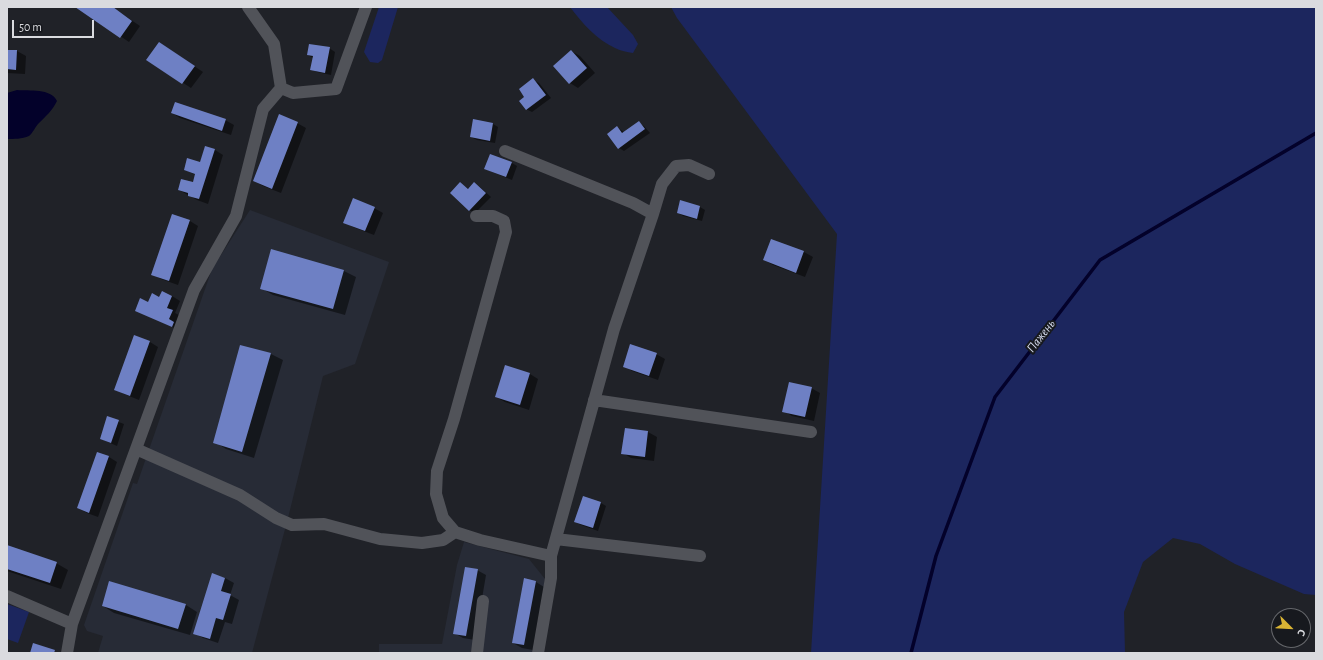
<!DOCTYPE html>
<html>
<head>
<meta charset="utf-8">
<style>
	body { margin:0 }
	#map { position:relative; width:1323px; height:660px; overflow:hidden; background:#202228; font-family:"Alegreya Sans",sans-serif }
	canvas { display:block }
	.frame { position:absolute; inset:0; border:8px solid #dadbdf; pointer-events:none }
	.north { position:absolute; left:1271px; top:608px; width:40px; height:40px; box-sizing:border-box; background:#17191e; border:1px solid #65676b; border-radius:50%; rotate:114deg; font-size:11px; font-weight:700; line-height:16px; text-align:center; color:#dadbdf }
	.north::after { content:''; display:block; margin:auto; width:14px; height:18px; background:#d9b334; clip-path:polygon(50% 0,100% 100%,50% 72%,0 100%) }
	.scale { position:absolute; left:12px; top:20px; width:82px; height:18px; box-sizing:border-box; border:2px solid #dadbdf; border-top:0; padding-left:5px; font-size:12px; line-height:14px; white-space:nowrap; color:#dadbdf; -webkit-text-stroke:3px #17191e; paint-order:stroke }
</style>
</head>
<body>
<div id="map">
<canvas width="1323" height="660"></canvas>
<div class="frame"></div>
<div class="north">С</div>
<div class="scale">50 m</div>
</div>
<script>
const c = document.querySelector('canvas').getContext('2d');
c.lineJoin = 'round';
function fillPath(path, color) {
  c.fillStyle = color;
  c.fill(path, 'evenodd');
}
function stroke(path, color, width, dash) {
  c.strokeStyle = color;
  c.lineWidth = width;
  c.lineCap = dash ? 'butt' : 'round';
  c.setLineDash(dash || []);
  c.stroke(path);
}
function drawText(font, color, halo, rows, align = 'center') {
  c.font = font + ' "Alegreya Sans",sans-serif';
  c.lineWidth = 4;
  c.setLineDash([]);
  c.textBaseline = 'middle';
  c.strokeStyle = halo;
  c.fillStyle = color;
  for (const [text, x, y, turn = 0] of rows) {
    c.save();
    c.translate(x, y);
    c.rotate((+turn || 0) * Math.PI / 180);
    c.textAlign = isNaN(turn) ? turn : align;
    if (halo) c.strokeText(text, 0, 0);
    c.fillText(text, 0, 0);
    c.restore();
  }
}
fillPath(new Path2D(`
	M250 210 389 262 355 364 323 376 288 518 252 653H98L103 636 87 631 84 625 133 483 137 484 212 269Z
	M464 542 529 559 545 579 532 653H379V644H442L457 565Z`), '#272b36');
fillPath(new Path2D(`
	M379 7H398L382 60 378 63 370 62 364 52Z
	M570 7H607L633 35 638 44 633 53C627 52 621 51 615 48 597 40 582 23 570 7Z
	M671 7H1316V595L1304 594 1235 564 1200 544 1173 538 1143 562 1124 612 1125 653H811L837 234 677 18Z
	M7 604 29 612 18 643 7 639Z`), '#1c265e');
fillPath(new Path2D(`
	M17 90C29 91 51 88 57 101 52 111 46 116 39 123 35 127 33 133 29 136 22 139 14 139 7 139V93Z`), '#03012a');
fillPath(new Path2D(`
	M77 7H112L140 26 129 42Z
	M167 48 203 72 191 88 148 60Z
	M329 48 335 52 331 75 317 72 311 69 313 58 308 55Z
	M7 51H17L26 56 25 74 7 73Z
	M571 51 580 56 595 73 578 88 570 83Z
	M533 80 539 83 551 98 532 112 526 109V97Z
	M172 113 225 120 234 125 231 135 180 118Z
	M297 123 306 128 281 193 263 186 254 181Z
	M639 123 644 126 650 133 624 151 619 148 617 127 625 133Z
	M493 124 498 127 495 143 477 140 471 137Z
	M205 147 215 150 223 155 208 204 197 200 179 190 193 183 196 175 185 170 200 163Z
	M512 163 517 166 512 180 485 169Z
	M461 184 469 189 474 184 480 187 491 197 475 213 469 210Z
	M681 202 700 207 705 210 702 221 683 216 678 213Z
	M374 208 383 213 374 235 353 227 344 222Z
	M173 215 190 221 198 226 178 285 161 279 152 274Z
	M772 240 804 252 813 257 805 277 773 265 764 260Z
	M271 251 344 271 356 277 345 315 273 295 261 288Z
	M172 296 180 301 175 313 181 316V331L136 310 148 303 160 298Z
	M135 336 150 342 158 347 139 400 124 394 115 389Z
	M241 346 271 354 283 360 254 458 226 449 215 442Z
	M656 354 665 359 658 380 632 371 624 366Z
	M506 367 530 374 538 379 529 410 505 402 496 397Z
	M811 388 820 393 814 421 792 416 784 411Z
	M108 418 124 424 117 446 101 439Z
	M626 429 648 432 657 437 654 461 631 458 623 453Z
	M109 457 117 462 98 517 87 513 78 508Z
	M583 498 601 503 606 506 598 531 581 525 575 522Z
	M7 546 56 563 68 570 61 589 7 571Z
	M477 570 486 575 475 640 463 638 454 633Z
	M213 575 225 578 234 583 230 595 239 600 232 624 225 622 218 643 203 638 194 633Z
	M536 582 544 587 533 650 522 648 513 643Z
	M186 605 197 612 190 635 114 613 103 606Z`), '#0007');
stroke(new Path2D(`
	M911 653 936 556 995 397 1100 260 1316 133`), '#03012a', 3.5);
fillPath(new Path2D(`
	M75 7H113L132 21 120 38Z
	M159 42 195 66 182 84 146 60Z
	M309 44 330 47 325 73 310 70 313 56 307 55Z
	M7 50H17L16 70 7 69Z
	M571 50 587 68 569 84 553 66Z
	M533 78 546 95 526 110 519 101 524 97 519 89Z
	M175 102 226 119 222 131 171 113Z
	M279 114 298 122 272 189 253 181Z
	M473 119 493 123 490 141 470 137Z
	M639 121 645 129 618 149 607 134 617 126 622 133Z
	M205 146 215 149 199 199 188 196V193L178 190 181 179 193 182 195 174 184 170 187 158 200 162Z
	M490 154 512 162 506 177 484 169Z
	M460 182 468 189 474 182 486 193 469 211 450 193Z
	M353 198 375 207 365 231 343 223Z
	M680 200 700 206 697 219 677 213Z
	M172 214 190 220 169 281 151 275Z
	M771 239 804 251 796 273 763 260Z
	M271 249 344 270 333 309 260 289Z
	M162 291 172 296 167 308 173 310 169 319 174 322 172 327 135 311 140 298 148 302 152 293 159 297Z
	M134 335 150 341 130 396 114 390Z
	M630 344 657 353 649 376 623 367Z
	M240 345 271 353 242 452 213 443Z
	M505 365 530 373 520 405 495 397Z
	M789 382 812 387 805 417 782 412Z
	M107 416 119 420 111 443 100 439Z
	M625 428 648 431 645 457 621 454Z
	M97 452 109 456 89 513 77 508Z
	M583 496 601 502 593 528 574 522Z
	M7 545 57 562 50 583 7 569Z
	M465 567 478 569 466 636 453 634Z
	M212 573 225 578 221 591 231 594 223 620 216 618 210 639 193 634Z
	M524 578 536 581 524 645 512 643Z
	M109 581 186 604 178 629 102 606Z
	M33 643 55 650 54 653H30Z`), '#6e80c4');
stroke(new Path2D(`
	M281 88 293 93 336 89 366 7
	M505 151 633 203 653 214
	M476 216H493L504 221 506 232 454 419 437 471 436 494 443 518 455 532 480 540 551 556
	M594 400 811 432
	M136 449 240 495 276 518 292 525 324 524 380 539 422 543 443 540 455 532
	M556 539 700 556
	M7 596 72 624
	M67 653 72 624 194 290 236 216 263 109 281 88 274 44 248 7
	M477 653 483 601
	M538 653 551 578V556L614 329 653 214 662 184 676 166 689 165 709 174`), '#515359', 12);
drawText('italic 13px', '#d5dbee', '#17191e', [
	["Пажень",1041,336,-52]
]);
</script>
</body>
</html>
